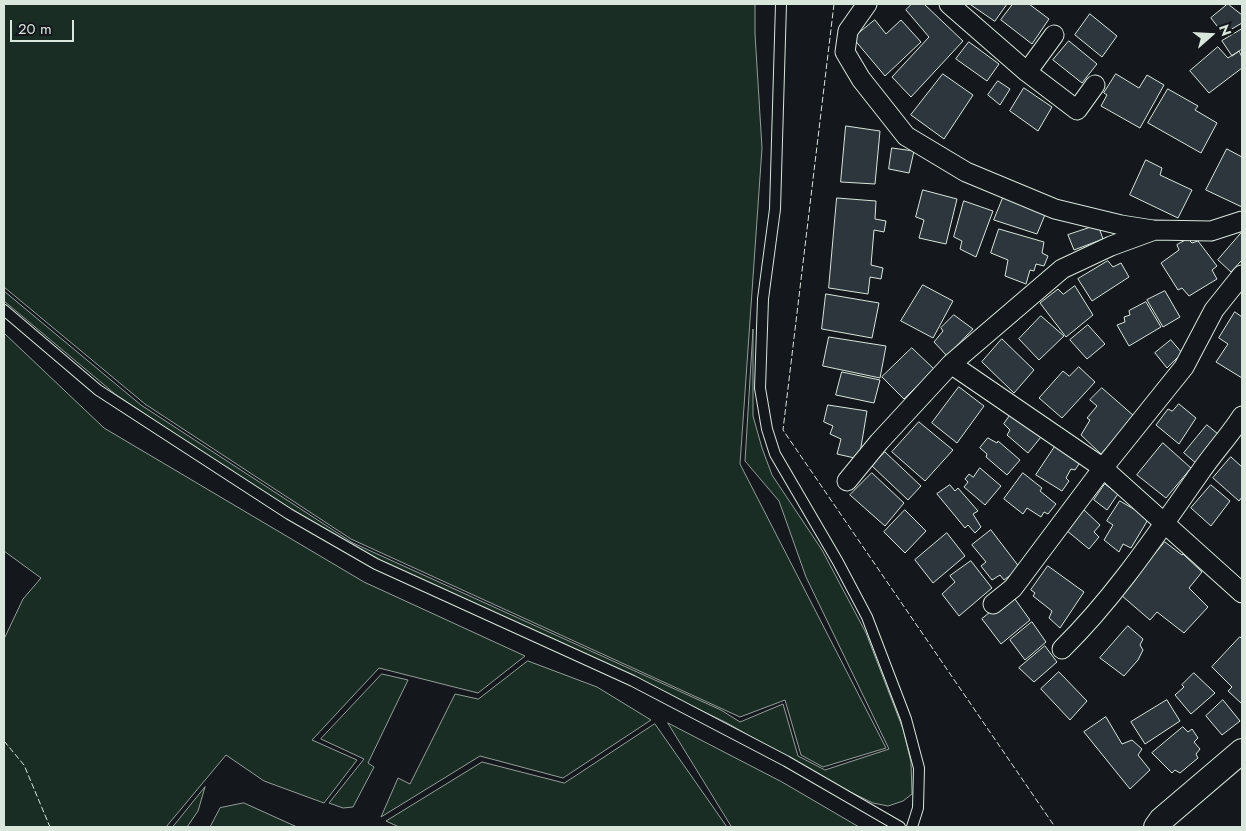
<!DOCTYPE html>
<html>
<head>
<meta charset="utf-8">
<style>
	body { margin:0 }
	#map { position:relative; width:1246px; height:831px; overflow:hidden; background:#14181c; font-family:Jost,sans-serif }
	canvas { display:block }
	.frame { position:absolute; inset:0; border:5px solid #d8e6dc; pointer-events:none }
	.north { position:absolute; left:1186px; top:10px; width:50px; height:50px; -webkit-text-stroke:4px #14181c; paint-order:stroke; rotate:71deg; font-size:14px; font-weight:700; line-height:20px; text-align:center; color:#d8e6dc }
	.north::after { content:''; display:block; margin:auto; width:18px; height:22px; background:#d8e6dc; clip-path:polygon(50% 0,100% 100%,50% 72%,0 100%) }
	.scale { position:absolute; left:10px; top:20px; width:64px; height:22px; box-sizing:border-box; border:2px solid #d8e6dc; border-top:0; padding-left:6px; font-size:15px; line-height:18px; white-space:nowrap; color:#d8e6dc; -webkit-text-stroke:4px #14181c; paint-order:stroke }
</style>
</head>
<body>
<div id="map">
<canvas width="1246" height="831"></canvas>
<div class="frame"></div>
<div class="north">N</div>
<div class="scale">20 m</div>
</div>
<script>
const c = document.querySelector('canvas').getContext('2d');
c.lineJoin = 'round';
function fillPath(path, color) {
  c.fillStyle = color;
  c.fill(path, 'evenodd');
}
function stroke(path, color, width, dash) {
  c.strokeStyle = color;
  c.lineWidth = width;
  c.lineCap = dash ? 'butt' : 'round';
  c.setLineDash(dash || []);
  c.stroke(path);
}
const green = new Path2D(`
	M4 4H755V34L762 148 740 464 886 748 823 767 801 755 785 700 740 717 351 539 145 404 4 287Z
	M4 291 141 405 353 543 721 710 740 722 783 704 798 756 825 770 889 749 806 577 779 501 745 461 753 329V416L762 448 772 475 822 550 866 633 903 729 911 762 912 794 903 801 888 806 873 803 836 785 727 723 586 654 394 569 275 501 115 394 4 301Z
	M4 333 104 428 364 582 525 656 478 693 379 668 312 740 357 760 324 803 264 781 226 755 166 827H4V639L23 599 41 578 4 551Z
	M528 661 597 687 651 720 563 778 480 756 381 817 398 778 410 784 455 694 478 699Z
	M382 674 408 680 368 763 374 767 353 807 343 808 329 803 364 759 321 739Z
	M668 723 782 782 859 827H732Z
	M655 724 727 827H399L386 821 482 762 564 783Z
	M205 787 198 811 187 827H173Z
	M244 803 297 827H210L220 808Z`);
fillPath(green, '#1a2d24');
stroke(green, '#939e99', 1);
const building = new Path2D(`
	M912 4H924L963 41 911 97 892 77 929 37 906 10Z
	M970 4H1007L995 21Z
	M1013 4H1029L1049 19 1032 44 1001 20Z
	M1228 4 1242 15V23L1223 34 1211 18Z
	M1090 14 1117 36 1102 57 1075 35Z
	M875 20 886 34 901 20 921 42 885 76 853 38Z
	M1242 29V49L1232 56 1222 41Z
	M1069 41 1097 64 1082 83 1053 60Z
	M969 42 999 64 987 81 956 59Z
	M1218 47 1228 58 1239 51 1242 57V68L1209 93 1190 71Z
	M943 74 973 95 944 139 911 115Z
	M1116 74 1139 88 1147 75 1164 85 1140 128 1101 106 1107 95 1104 93Z
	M998 81 1010 89 1000 105 988 95Z
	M1024 88 1052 107 1038 131 1010 111Z
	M1168 89 1198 106 1195 110 1217 123 1201 153 1148 123Z
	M846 126 880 131 875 184 841 182Z
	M892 148 914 151 909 173 889 169Z
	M1227 149 1242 157V207L1206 190Z
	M1146 160 1162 168 1160 175 1192 190 1178 218 1130 195Z
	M923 190 957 199 946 244 919 238 924 220 916 217Z
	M1005 193 1047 210 1037 234 994 220Z
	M837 198 876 201 875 219 886 221 884 232 874 230 871 265 883 268 881 279 870 277 868 294 829 288Z
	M964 201 993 211 976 257 960 249 962 241 954 237Z
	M1098 225 1103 239 1074 250 1068 235Z
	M999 229 1044 242 1042 253 1048 256 1044 266 1036 264 1034 271 1030 270 1026 284 1005 276 1008 260 991 253Z
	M1242 232V260L1231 272 1218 260Z
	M1188 239 1192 243 1198 241 1217 266 1212 270 1217 279 1189 296 1182 288 1178 290 1161 263 1179 250 1177 245Z
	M1108 261 1113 267 1121 263 1129 277 1092 301 1078 279Z
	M923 285 953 301 933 338 901 321Z
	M1075 286 1093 315 1066 337 1040 303 1058 289 1063 294Z
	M1165 291 1180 317 1163 327 1147 300Z
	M826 294 879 303 872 338 822 329Z
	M1146 302 1161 327 1129 346 1117 325 1125 322 1124 317 1130 315 1129 311Z
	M1235 312 1242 317V378L1216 362 1228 344 1219 338Z
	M954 315 973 329 947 356 934 342 943 331 941 328Z
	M1041 316 1064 336 1039 360 1019 339Z
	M1088 325 1105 344 1087 359 1070 340Z
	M829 337 886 346 880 378 823 366Z
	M1002 339 1034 370 1014 393 982 362Z
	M1171 340 1182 353 1167 368 1155 353Z
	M912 348 934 369 904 399 882 377Z
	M1079 367 1095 382 1062 418 1039 398 1063 371 1069 376Z
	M842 372 880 380 874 403 836 395Z
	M959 387 984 406 957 443 932 423Z
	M1102 388 1134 416 1101 454 1081 435 1090 420 1087 418 1097 406 1090 400Z
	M1179 404 1196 418 1179 444 1156 425 1168 409 1172 411Z
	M828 405 867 411 859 459 837 454 841 439 830 434 833 426 824 422Z
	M1011 414 1041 437 1028 453 1007 435 1010 430 1004 424Z
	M919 422 953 450 925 481 892 452Z
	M1207 425 1218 434 1197 464 1184 453Z
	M988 438 997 443 998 441 1020 460 1007 475 986 457 987 454 980 448Z
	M1163 443 1191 468 1166 498 1137 475Z
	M1056 445 1081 461 1075 470 1071 469 1066 478 1069 481 1062 491 1036 475Z
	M885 452 921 486 908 500 872 466Z
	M1231 457 1242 467V497L1239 501 1213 478Z
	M980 468 1001 486 985 505 964 487 968 482 965 479 969 474 973 477Z
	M872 473 904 503 885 526 850 495Z
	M1023 473 1042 488 1040 491 1056 504 1048 514 1044 512 1041 517 1027 508 1023 514 1004 499Z
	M1105 484 1118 494 1107 510 1094 500Z
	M950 485 955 491 958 488 978 511 973 514 981 527 975 533 968 525 965 528 937 494Z
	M1211 485 1230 501 1211 526 1191 508Z
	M1120 501 1149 518 1131 548 1123 544 1119 552 1104 540 1113 525 1107 521Z
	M1083 509 1100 525 1094 532 1099 537 1089 549 1066 530Z
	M905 510 926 531 905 553 884 532Z
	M991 530 1020 568 1004 580 1000 575 992 580 981 566 986 562 972 545Z
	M947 533 965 556 933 583 915 560Z
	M1165 542 1182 555 1183 554 1202 572 1189 588 1208 607 1184 633 1157 612 1150 620 1121 595Z
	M971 561 992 588 959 616 942 594 955 582 950 576Z
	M1048 566 1084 592 1060 628 1049 618 1052 611 1033 596 1035 593 1031 590Z
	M1012 595 1030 620 1001 644 982 619Z
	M1032 622 1046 642 1025 660 1010 640Z
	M1128 626 1143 639 1140 645 1143 650 1138 660 1124 676 1100 658Z
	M1240 637 1242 639V704L1228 691 1232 687 1212 667Z
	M1045 646 1057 662 1034 682 1019 668Z
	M1059 672 1087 701 1070 720 1041 689Z
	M1194 673 1215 693 1191 714 1175 695 1184 687 1182 685Z
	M1167 700 1180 721 1145 744 1131 722Z
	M1223 700 1240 721 1222 735 1206 716Z
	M1106 717 1122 744 1132 740 1142 749 1138 755 1150 770 1130 789 1084 732Z
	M1183 727 1188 732 1192 729 1198 738 1194 742 1200 749 1196 754 1198 758 1180 773 1175 770 1172 773 1152 753Z`);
fillPath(building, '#2c363c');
stroke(building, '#d8e6dc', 1);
const service = new Path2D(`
	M781 4 775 209 763 299 760 388 767 429 775 454 838 562 867 617 906 719 919 768 918 808 912 827
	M4 310 98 390 289 514 376 564 633 681 786 761 900 827`);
const minor = new Path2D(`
	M867 4 848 31 845 52 861 79 906 136 966 172 1055 209 1121 225 1153 230 1211 231 1242 221
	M949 4 1027 72 1077 110 1095 85
	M1027 72 1054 35
	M951 364 1062 269 1111 246 1152 231
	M847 481 879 442 951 364 1103 468 1242 593
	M993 604 1013 588 1103 468 1184 367 1214 310 1242 275
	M1062 649C1116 596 1158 532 1201 471 1214 452 1230 435 1242 416`);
const tertiary = new Path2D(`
	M1156 827 1161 820 1242 751`);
stroke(service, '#d8e6dc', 12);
stroke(minor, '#d8e6dc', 21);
stroke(tertiary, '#d8e6dc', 26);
stroke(service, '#14181c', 10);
stroke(minor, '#14181c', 19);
stroke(tertiary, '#14181c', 24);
stroke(new Path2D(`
	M834 4 783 430 1055 827
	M4 741 24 765 50 827`), '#d8e6dc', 1, [6, 2.5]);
</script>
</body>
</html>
